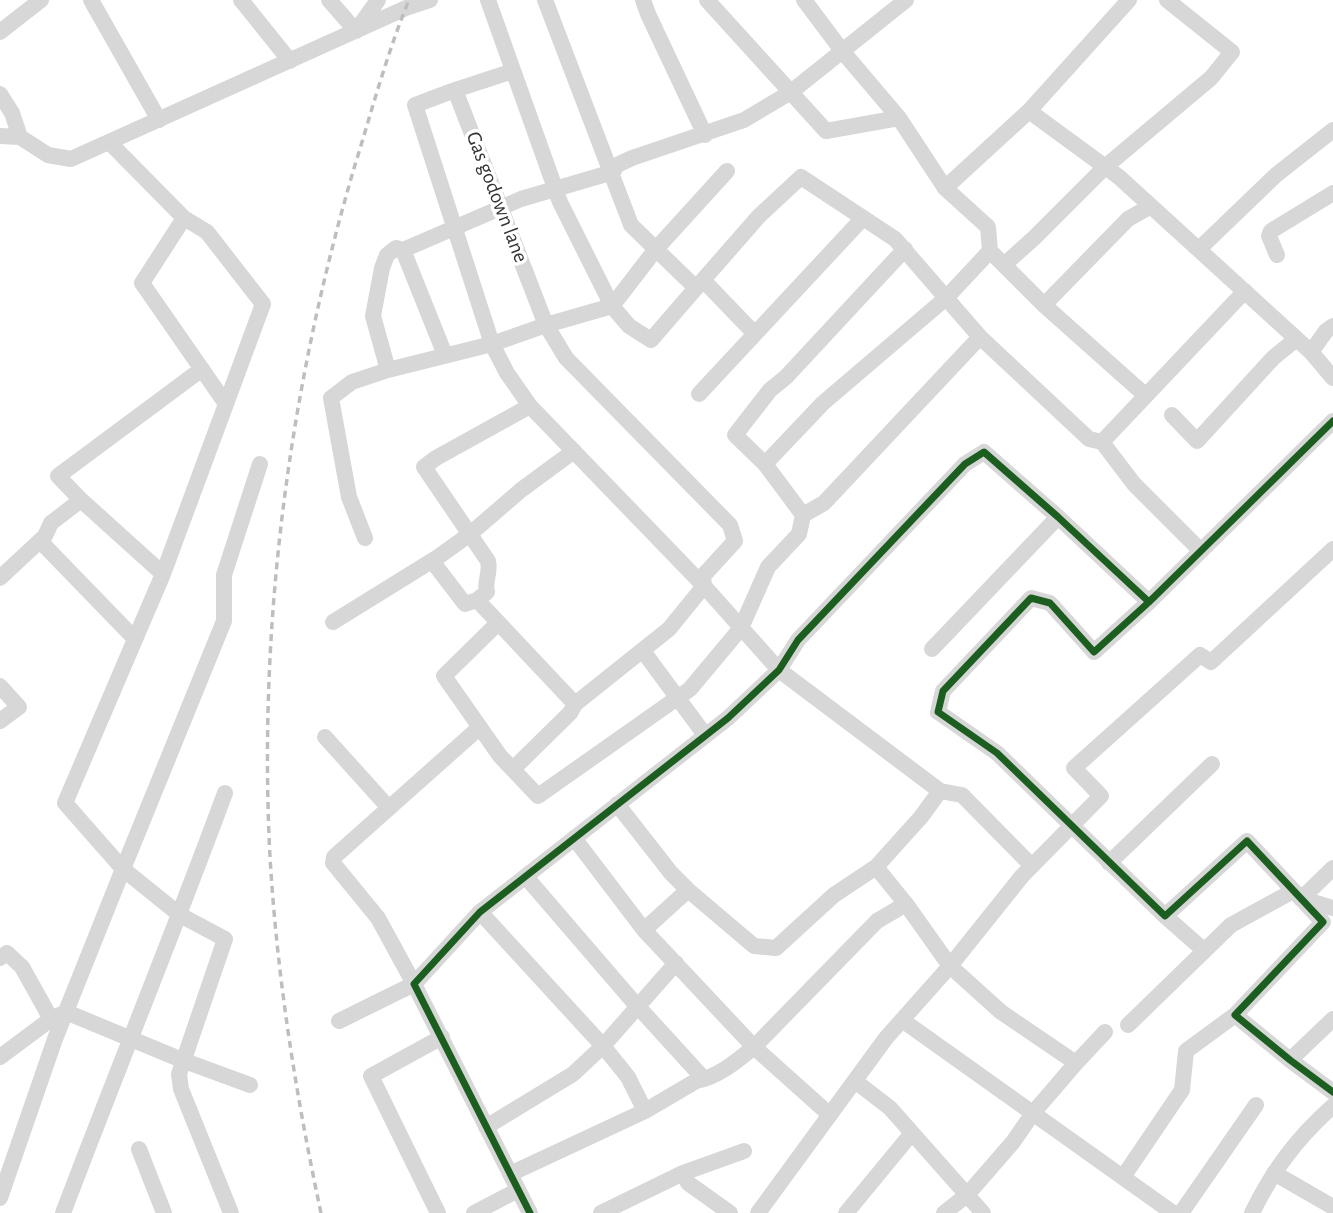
<!DOCTYPE html>
<html>
<head>
<meta charset="utf-8">
<style>
	body { margin:0 }
	canvas { display:block; background:#fff }
</style>
</head>
<body>
<canvas width="1333" height="1213"></canvas>
<script>
const c = document.querySelector('canvas').getContext('2d');
c.lineJoin = 'round';
function stroke(path, color, width, dash) {
  c.strokeStyle = color;
  c.lineWidth = width;
  c.lineCap = dash ? 'butt' : 'round';
  c.setLineDash(dash || []);
  c.stroke(path);
}
function drawText(font, color, halo, rows, align = 'center') {
  c.font = font + ' "Alegreya Sans",sans-serif';
  c.lineWidth = 7;
  c.setLineDash([]);
  c.textBaseline = 'middle';
  c.strokeStyle = halo;
  c.fillStyle = color;
  for (const [text, x, y, turn = 0] of rows) {
    c.save();
    c.translate(x, y);
    c.rotate((+turn || 0) * Math.PI / 180);
    c.textAlign = isNaN(turn) ? turn : align;
    if (halo) c.strokeText(text, 0, 0);
    c.fillText(text, 0, 0);
    c.restore();
  }
}
stroke(new Path2D(`
	M91 0 159 120
	M241 0 290 61
	M329 0 356 31 378 0
	M545 0 631 225 696 288 759 216 801 177 895 239 980 337 1089 439 1102 442 1134 484 1201 551
	M643 0 648 14 705 135
	M707 0 826 131 899 118 945 188 1029 111 1119 177 1311 352 1333 378
	M804 0 843 52 899 118
	M0 32 41 0
	M513 71 455 90 546 325 566 358 730 525 735 541 703 576 704 586 669 629 575 704
	M455 90 415 105 492 344 507 373 530 406 704 586 779 670 940 791 962 795 1032 866
	M0 94 12 113 20 137
	M1029 111 1129 0
	M0 136 20 137 48 155 71 159 406 8 430 0
	M945 188 988 227 990 251 1044 305 1145 395
	M184 218 207 232 263 304 226 404
	M1199 249 1276 175 1333 130
	M403 250 445 355
	M1277 255 1269 236 1271 231 1333 193
	M1005 264 1034 238 1105 167 1211 78 1232 52 1167 0
	M703 280 755 334
	M696 288 651 340 629 326 612 306 656 249 727 171
	M1044 305 1128 219 1151 206
	M1311 352 1326 331 1333 326
	M388 370 373 316 382 268 387 255 396 248 403 250 521 199 613 172 617 165 632 158 744 120 791 92 906 0
	M699 394 863 218
	M1172 415 1197 441 1273 358 1295 340
	M1333 421 1149 602 1094 652 1050 603 1031 598 943 691 938 712 997 753 1165 916 1247 841 1323 922 1235 1015 1290 1060 1333 1092
	M1102 442 1245 291
	M765 464 823 403 946 298 990 251
	M803 515 824 503 980 337
	M365 538 349 497 331 398 352 382 388 370 492 344 546 325 612 306 560 202 488 0
	M40 541 135 639
	M432 561 465 604 477 600 487 592C484 581 491 573 488 561L424 467 436 458 530 406
	M163 574 81 500 58 476 202 369
	M0 578 45 536 51 523 81 500
	M477 600 575 704 570 713 513 769
	M333 622 438 557 470 534 521 490 574 451
	M497 624 444 676 500 756 538 796 690 689 741 628 768 567 799 534 803 515 765 464 735 435 770 390 786 377 905 249
	M932 649 1058 517
	M643 651 705 735
	M0 686 19 707 0 721
	M325 737 389 808
	M617 804 671 873 688 890 754 946 776 948 834 895 876 867 921 817 940 791
	M574 838 644 930 754 1047 830 1115
	M1109 863 1212 764
	M876 867 906 904 950 966 1001 1012 1076 1063
	M526 877 631 999 704 1079
	M1301 899 1333 868
	M1303 899 1333 908
	M480 912 603 1046 628 1077 645 1111
	M1165 916 1199 946
	M644 930 688 890
	M0 958 7 953 22 967 51 1019 66 1012 182 1060 250 1085
	M902 1020 1173 1213
	M339 1021 414 984 378 918 333 863 334 857 480 727
	M1128 1025 1231 925 1293 891
	M0 1057 51 1019 57 1024
	M1290 1060 1333 1019
	M855 1081 890 1108 983 1213
	M486 1127 573 1074 603 1046 676 963
	M139 1149 164 1213
	M683 1173 688 1183 730 1213
	M1274 1173 1333 1207
	M510 1174 645 1111 696 1081C718 1077 737 1061 754 1047L877 921 906 904
	M1123 1177 1182 1090 1186 1051 1235 1015
	M0 1198 55 1039 123 869 65 803 163 574 226 404 142 283 184 218 109 142
	M63 1213C116 1073 173 934 225 793
	M231 1213 181 1089 179 1074 225 939 180 915 123 869 224 621V575L260 464
	M438 1213 371 1076 442 1037
	M474 1213 518 1190
	M530 1213 414 984 480 912 728 718 779 670 798 640 965 464 984 452 1058 517 1149 602
	M601 1213 683 1173 744 1151
	M758 1213 886 1038 950 966 1022 876 1101 796 1074 768 1200 655 1211 662 1333 549
	M846 1213 912 1133
	M944 1213 967 1195 1013 1142 1033 1113 1076 1063 1105 1032
	M1181 1213 1256 1105
	M1252 1213C1273 1170 1297 1138 1333 1106`), '#d7d7d7', 16);
stroke(new Path2D(`
	M321 1213C296 1096 277 977 270 857 258 624 289 388 355 165 372 110 387 53 409 0`), '#bebebe', 3.5, [7, 5]);
stroke(new Path2D(`
	M1333 421 1149 602 1094 652 1050 603 1031 598 943 691 938 712 997 753 1165 916 1247 841 1323 922 1235 1015 1290 1060 1333 1092
	M530 1213 414 984 480 912 728 718 779 670 798 640 965 464 984 452 1058 517 1149 602`), '#1b5e20', 7);
drawText('21px', '#333', '#fff', [
	["Gas godown lane",497,197,69]
]);
</script>
</body>
</html>
